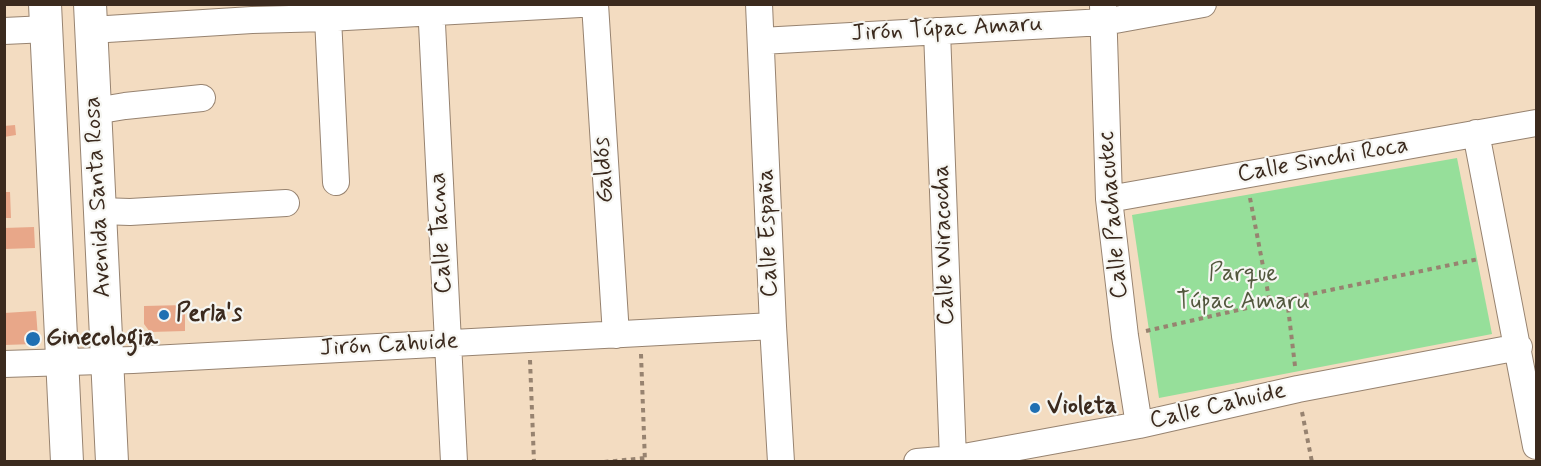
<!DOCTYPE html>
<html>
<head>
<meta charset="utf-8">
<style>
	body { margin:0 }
	#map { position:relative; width:1541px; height:466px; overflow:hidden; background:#f3dcc1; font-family:Mynerve,sans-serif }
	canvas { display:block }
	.frame { position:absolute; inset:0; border:6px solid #3b2a1e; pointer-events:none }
</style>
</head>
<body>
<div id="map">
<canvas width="1541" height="466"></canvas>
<div class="frame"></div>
</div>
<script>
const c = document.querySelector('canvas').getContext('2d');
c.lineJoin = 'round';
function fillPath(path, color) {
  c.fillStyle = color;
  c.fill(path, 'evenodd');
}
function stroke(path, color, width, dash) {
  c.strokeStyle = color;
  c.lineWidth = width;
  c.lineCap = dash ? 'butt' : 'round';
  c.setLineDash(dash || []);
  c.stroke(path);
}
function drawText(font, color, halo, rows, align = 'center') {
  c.font = font + ' Mynerve,sans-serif';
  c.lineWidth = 4.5;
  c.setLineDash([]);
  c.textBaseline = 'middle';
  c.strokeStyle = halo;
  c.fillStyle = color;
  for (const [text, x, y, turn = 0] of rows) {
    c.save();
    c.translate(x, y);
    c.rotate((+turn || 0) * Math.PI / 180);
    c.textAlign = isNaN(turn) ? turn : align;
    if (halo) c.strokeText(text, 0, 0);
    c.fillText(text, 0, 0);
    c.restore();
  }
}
fillPath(new Path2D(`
	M1457 158 1492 334 1159 398 1132 215Z`), '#96df9a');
fillPath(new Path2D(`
	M15 125 16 135 4 137V126Z
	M4 192H10L11 218H4Z
	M34 227 35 248 4 249V228Z
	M185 305V331L150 332 144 324V306Z
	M36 311 38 338 34 344 4 345V313Z`), '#e8a789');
const minor = new Path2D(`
	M431 4 454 462
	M595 4 616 335
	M759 4 773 326 781 462
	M1103 5 1109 199 1125 336 1139 425
	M328 18 336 182
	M91 30 252 20 328 18 580 4
	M4 31 47 29
	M937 31 953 459
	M761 41 1104 22 1203 4
	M95 111 125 106 202 98
	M1476 133 1536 446
	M1109 199 1536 123
	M100 211 130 212 286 203
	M4 364 133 360 773 326
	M917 462 953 459 1139 425 1298 389 1519 347`);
const major = new Path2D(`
	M45 4 67 462
	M90 4 112 462`);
stroke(minor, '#978370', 28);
stroke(major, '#978370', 34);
stroke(new Path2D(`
	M1250 198 1270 303
	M1287 299 1295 366
	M1146 331 1287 299 1479 259
	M641 354 645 462
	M530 360 534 462
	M1302 412 1312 462
	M604 462 645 458`), '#978370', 4, [4.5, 4.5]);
stroke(minor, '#fff', 26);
stroke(major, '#fff', 32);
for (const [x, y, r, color] of [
	[164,315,6,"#1f6fb2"],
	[33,339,8,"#1f6fb2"],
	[1035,408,6,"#1f6fb2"]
]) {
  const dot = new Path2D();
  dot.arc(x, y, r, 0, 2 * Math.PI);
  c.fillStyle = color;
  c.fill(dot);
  stroke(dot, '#f6f6f2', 2);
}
drawText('24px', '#3b2a1e', '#f6f6f2', [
	["Jirón Túpac Amaru",947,30,-3],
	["Calle Sinchi Roca",1323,161,-10],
	["Galdós",605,170,-94],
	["Avenida Santa Rosa",99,197,-93],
	["Calle Pachacutec",1114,215,-95],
	["Calle Tacna",442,233,-93],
	["Calle España",769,233,-92],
	["Calle Wiracocha",945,245,-92],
	["Jirón Cahuide",389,346,-3],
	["Calle Cahuide",1218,407,-13]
]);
drawText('24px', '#52573d', '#f6f6f2', [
	["Parque",1243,275],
	["Túpac Amaru",1243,303]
]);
drawText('bold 24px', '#3b2a1e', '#f6f6f2', [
	["Perla's",176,315],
	["Ginecologia",46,339],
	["Violeta",1047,408]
], 'left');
</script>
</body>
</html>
